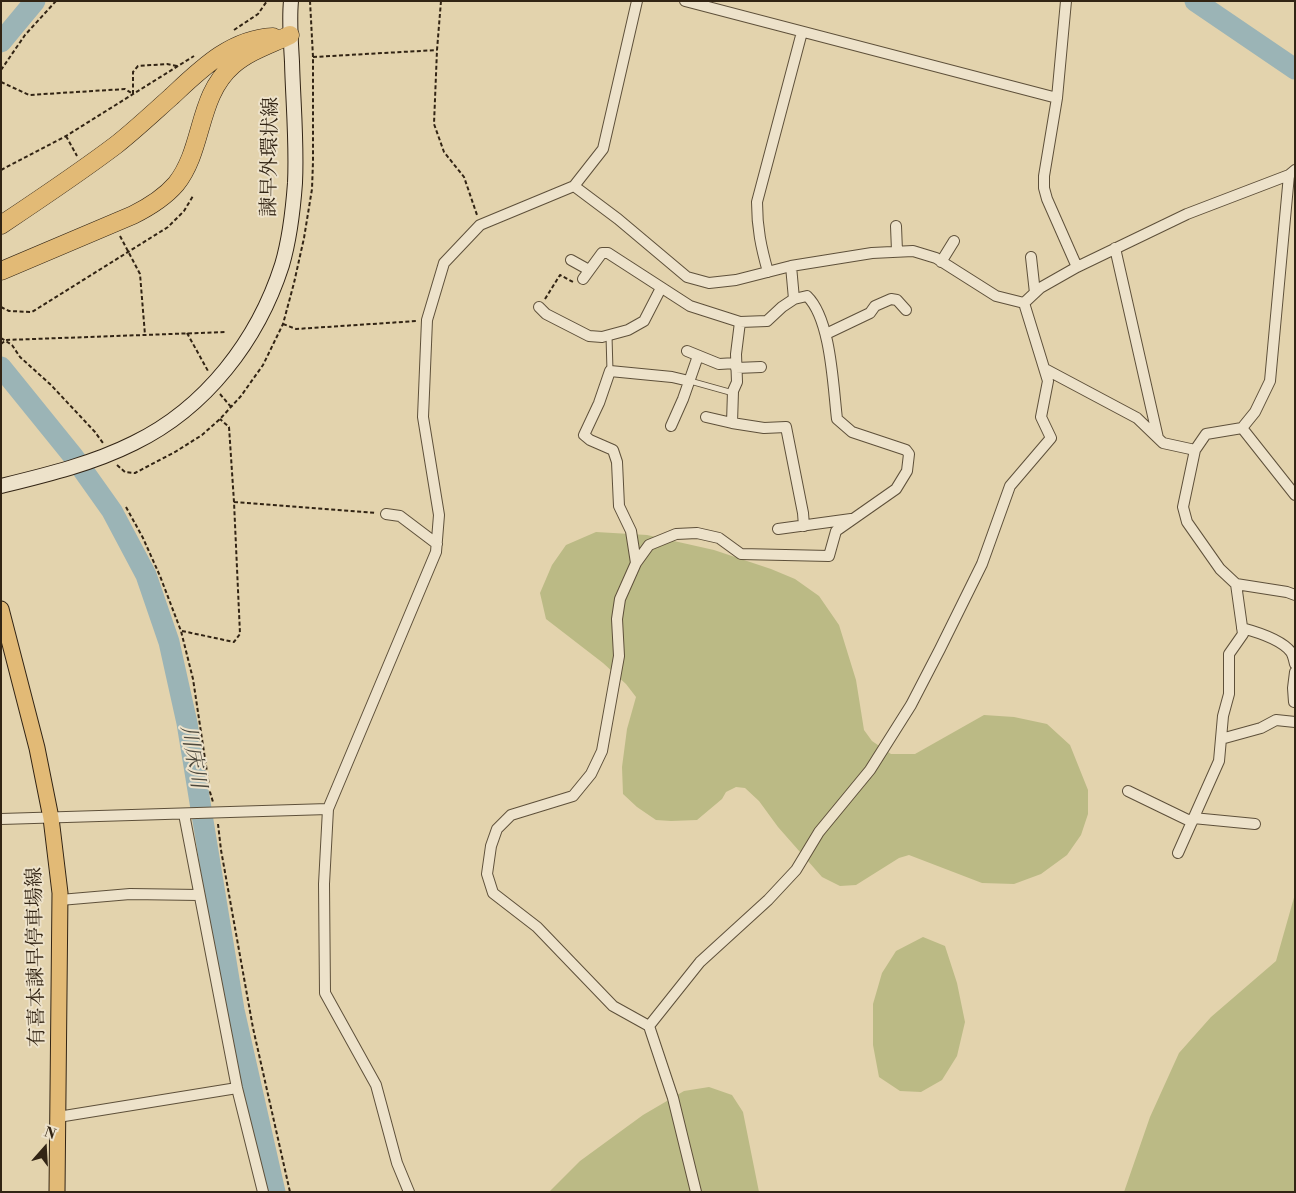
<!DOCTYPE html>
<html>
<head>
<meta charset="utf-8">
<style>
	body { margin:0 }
	#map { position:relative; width:1296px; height:1193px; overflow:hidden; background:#e3d3ad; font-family:"Libre Bodoni",serif }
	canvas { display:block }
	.frame { position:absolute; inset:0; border:2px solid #322414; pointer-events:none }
	.north { position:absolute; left:20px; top:1123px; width:50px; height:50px; -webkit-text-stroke:4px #ede2ca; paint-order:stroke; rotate:19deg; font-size:14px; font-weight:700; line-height:20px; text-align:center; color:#322414 }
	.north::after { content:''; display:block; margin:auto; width:18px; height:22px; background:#322414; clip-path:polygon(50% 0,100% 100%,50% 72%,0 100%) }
</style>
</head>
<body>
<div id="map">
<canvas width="1296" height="1193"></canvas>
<div class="frame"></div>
<div class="north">N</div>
</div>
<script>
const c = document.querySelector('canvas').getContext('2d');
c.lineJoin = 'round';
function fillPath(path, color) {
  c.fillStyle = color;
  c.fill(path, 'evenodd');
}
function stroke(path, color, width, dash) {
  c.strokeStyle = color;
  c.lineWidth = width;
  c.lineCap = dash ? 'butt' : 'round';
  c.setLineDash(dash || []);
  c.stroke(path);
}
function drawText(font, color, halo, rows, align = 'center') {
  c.font = font + ' "Libre Bodoni","Noto Serif JP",serif';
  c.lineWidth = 4;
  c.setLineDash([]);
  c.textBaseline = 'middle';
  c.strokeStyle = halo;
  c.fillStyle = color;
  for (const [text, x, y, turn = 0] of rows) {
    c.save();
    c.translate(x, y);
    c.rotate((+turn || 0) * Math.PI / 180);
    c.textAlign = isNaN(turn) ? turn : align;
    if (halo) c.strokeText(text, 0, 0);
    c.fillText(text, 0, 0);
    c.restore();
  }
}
fillPath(new Path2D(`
	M596 532 647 535 714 550 771 569 795 579 819 596 839 625 856 680 864 730 872 741 891 754H915L984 715 1014 717 1047 724 1070 745 1088 790V814L1081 835 1067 855 1041 874 1014 884 982 883 909 855 899 858 856 885 840 886 822 877 778 827 759 801 745 788 736 787 726 792 722 799 697 820 671 821 656 820 637 807 623 794 622 767 627 729 636 697 626 684 603 663 546 619 540 593 552 565 566 545Z
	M1295 894V1192H1124L1150 1117 1179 1053 1211 1017 1276 961Z
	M923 937 945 946 957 983 965 1022 957 1056 942 1080 921 1092 900 1091 879 1077 873 1045V1004L882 973 896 951Z
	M709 1087 732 1095 743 1112 759 1192H549L580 1161 643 1115 684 1091Z`), '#bbba85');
stroke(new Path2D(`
	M1195 1 1295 69
	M1 42 35 1
	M1 367 73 456 112 511 146 575 169 642 187 723 234 1010 275 1192`), '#9bb4b6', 21);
const lane = new Path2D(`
	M609 336 610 371
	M690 381 733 393`);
const street = new Path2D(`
	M685 1 1057 98
	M1066 1 1057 98 1044 176V188L1047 199 1077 267
	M574 186 618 219 687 277 709 283 736 280 791 266 872 253 913 251 936 258 996 296 1024 303
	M896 226 897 251
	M1115 248 1158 438
	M1031 257 1035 293
	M571 260 589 270
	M941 262 954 241
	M768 272C761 247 757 228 757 202L802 32
	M583 279 602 253H608L690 306 740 322 767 321 782 307 794 299
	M1024 303 1040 288 1077 267 1187 214 1289 175 1295 170
	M539 307 546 314 589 336 602 337 628 330 644 321 661 288
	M826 334 870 313 875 306 891 299 897 300 906 310
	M687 351 719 364 736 363
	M736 368 761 367
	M1045 369 1137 418 1163 443 1195 450
	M706 417 732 423 733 391 737 382 736 354 740 322
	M732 423 764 428 786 427 803 513 804 526
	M671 426 683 399 698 356
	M1242 428 1295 495
	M386 514 400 516 437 544
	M778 529 851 519
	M636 563 631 531 619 506 617 462 613 450 590 440 584 435 599 403 610 371 672 377 689 381
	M1236 584 1287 592 1295 595
	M1242 628C1257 632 1281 639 1291 652 1293 655 1294 660 1295 664
	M1294 702 1293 688 1295 672
	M1221 739 1261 728 1276 720 1295 722
	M1128 791 1192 822
	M184 814 237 1088 263 1192
	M1193 818 1255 824
	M1 819 328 809
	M1178 853 1219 761 1223 716 1229 694V654L1243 634 1236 584 1220 569 1187 522 1183 507 1195 450 1206 434 1242 428 1255 412 1270 381 1289 175
	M60 900 130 894 199 895
	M649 1026 700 962 768 900 796 870 819 832 870 770 911 705 940 649 982 564 1010 486 1051 438 1041 417 1048 381 1024 303
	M58 1117 237 1088
	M409 1192 397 1163 376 1085 325 993 324 884 328 809 436 552 439 515 423 417 427 320 444 263 480 225 574 186 603 149 637 1
	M696 1192 673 1098 649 1026 613 1006 537 927 493 893 487 874 491 846 497 829 511 815 573 796 591 774 602 751 619 656 617 619 620 599 636 563 649 545 676 534 697 533 719 538 741 554 829 556 836 531 896 489 907 471 909 454 906 450 852 432 837 419C833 386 831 319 807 296L794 299 791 266`);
const secondary = new Path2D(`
	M1 486C46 475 92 464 134 443 206 408 258 340 282 265 290 238 293 210 295 183 297 142 293 102 292 62 291 42 289 21 291 1`);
const primary = new Path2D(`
	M1 609 37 748 51 818 60 893 57 1192`);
const highway = new Path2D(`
	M1 225C40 199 79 173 116 145 135 130 153 113 171 97 200 70 230 39 273 37
	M1 271 133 215C149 207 164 198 176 184 204 149 197 96 233 65 249 51 271 44 290 35`);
stroke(lane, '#5e503a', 7);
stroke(street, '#5e503a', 12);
stroke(secondary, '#322414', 16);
stroke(primary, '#322414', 17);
stroke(highway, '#322414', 19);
stroke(new Path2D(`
	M441 1 437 50 434 124 444 152 464 177 477 215
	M234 30 258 14 267 1
	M313 57 437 50
	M1 70 25 35 56 1
	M1 82 29 95 125 89 133 94V72L138 66 167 64 177 66
	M66 136 77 156
	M1 170 66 136 194 56
	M120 236 140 274 145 335
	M545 299 560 275 573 282
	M1 307 9 311 32 312 168 227 184 211 193 196
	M283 324 296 329 417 321
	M187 333 208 371
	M1 338 12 345 20 357 51 385 95 432 103 443
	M1 344 6 340 226 332
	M220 394 231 407
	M117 465 125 472 135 473 175 452 202 435 220 419 241 396 263 365 283 324 294 283 304 238 312 189 313 162V57L310 1
	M234 502 376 513
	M126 507 143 538 160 576 181 631 193 679 210 792 213 802
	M182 631 234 642 240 634 234 502 229 427 220 419
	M218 824 221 850 253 1028 290 1192`), '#322414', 2, [4, 2.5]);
stroke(lane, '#ede2ca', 5);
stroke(street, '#ede2ca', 10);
stroke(secondary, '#ede2ca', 14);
stroke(primary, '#e2ba76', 15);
stroke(highway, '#e2ba76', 18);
drawText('20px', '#322414', '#ede2ca', [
	["諫早外環状線",271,157,-89],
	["有喜本諫早停車場線",37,957,-91]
]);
drawText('italic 21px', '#4c483c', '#ede2ca', [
	["川床川",192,757,80]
]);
</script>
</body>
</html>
